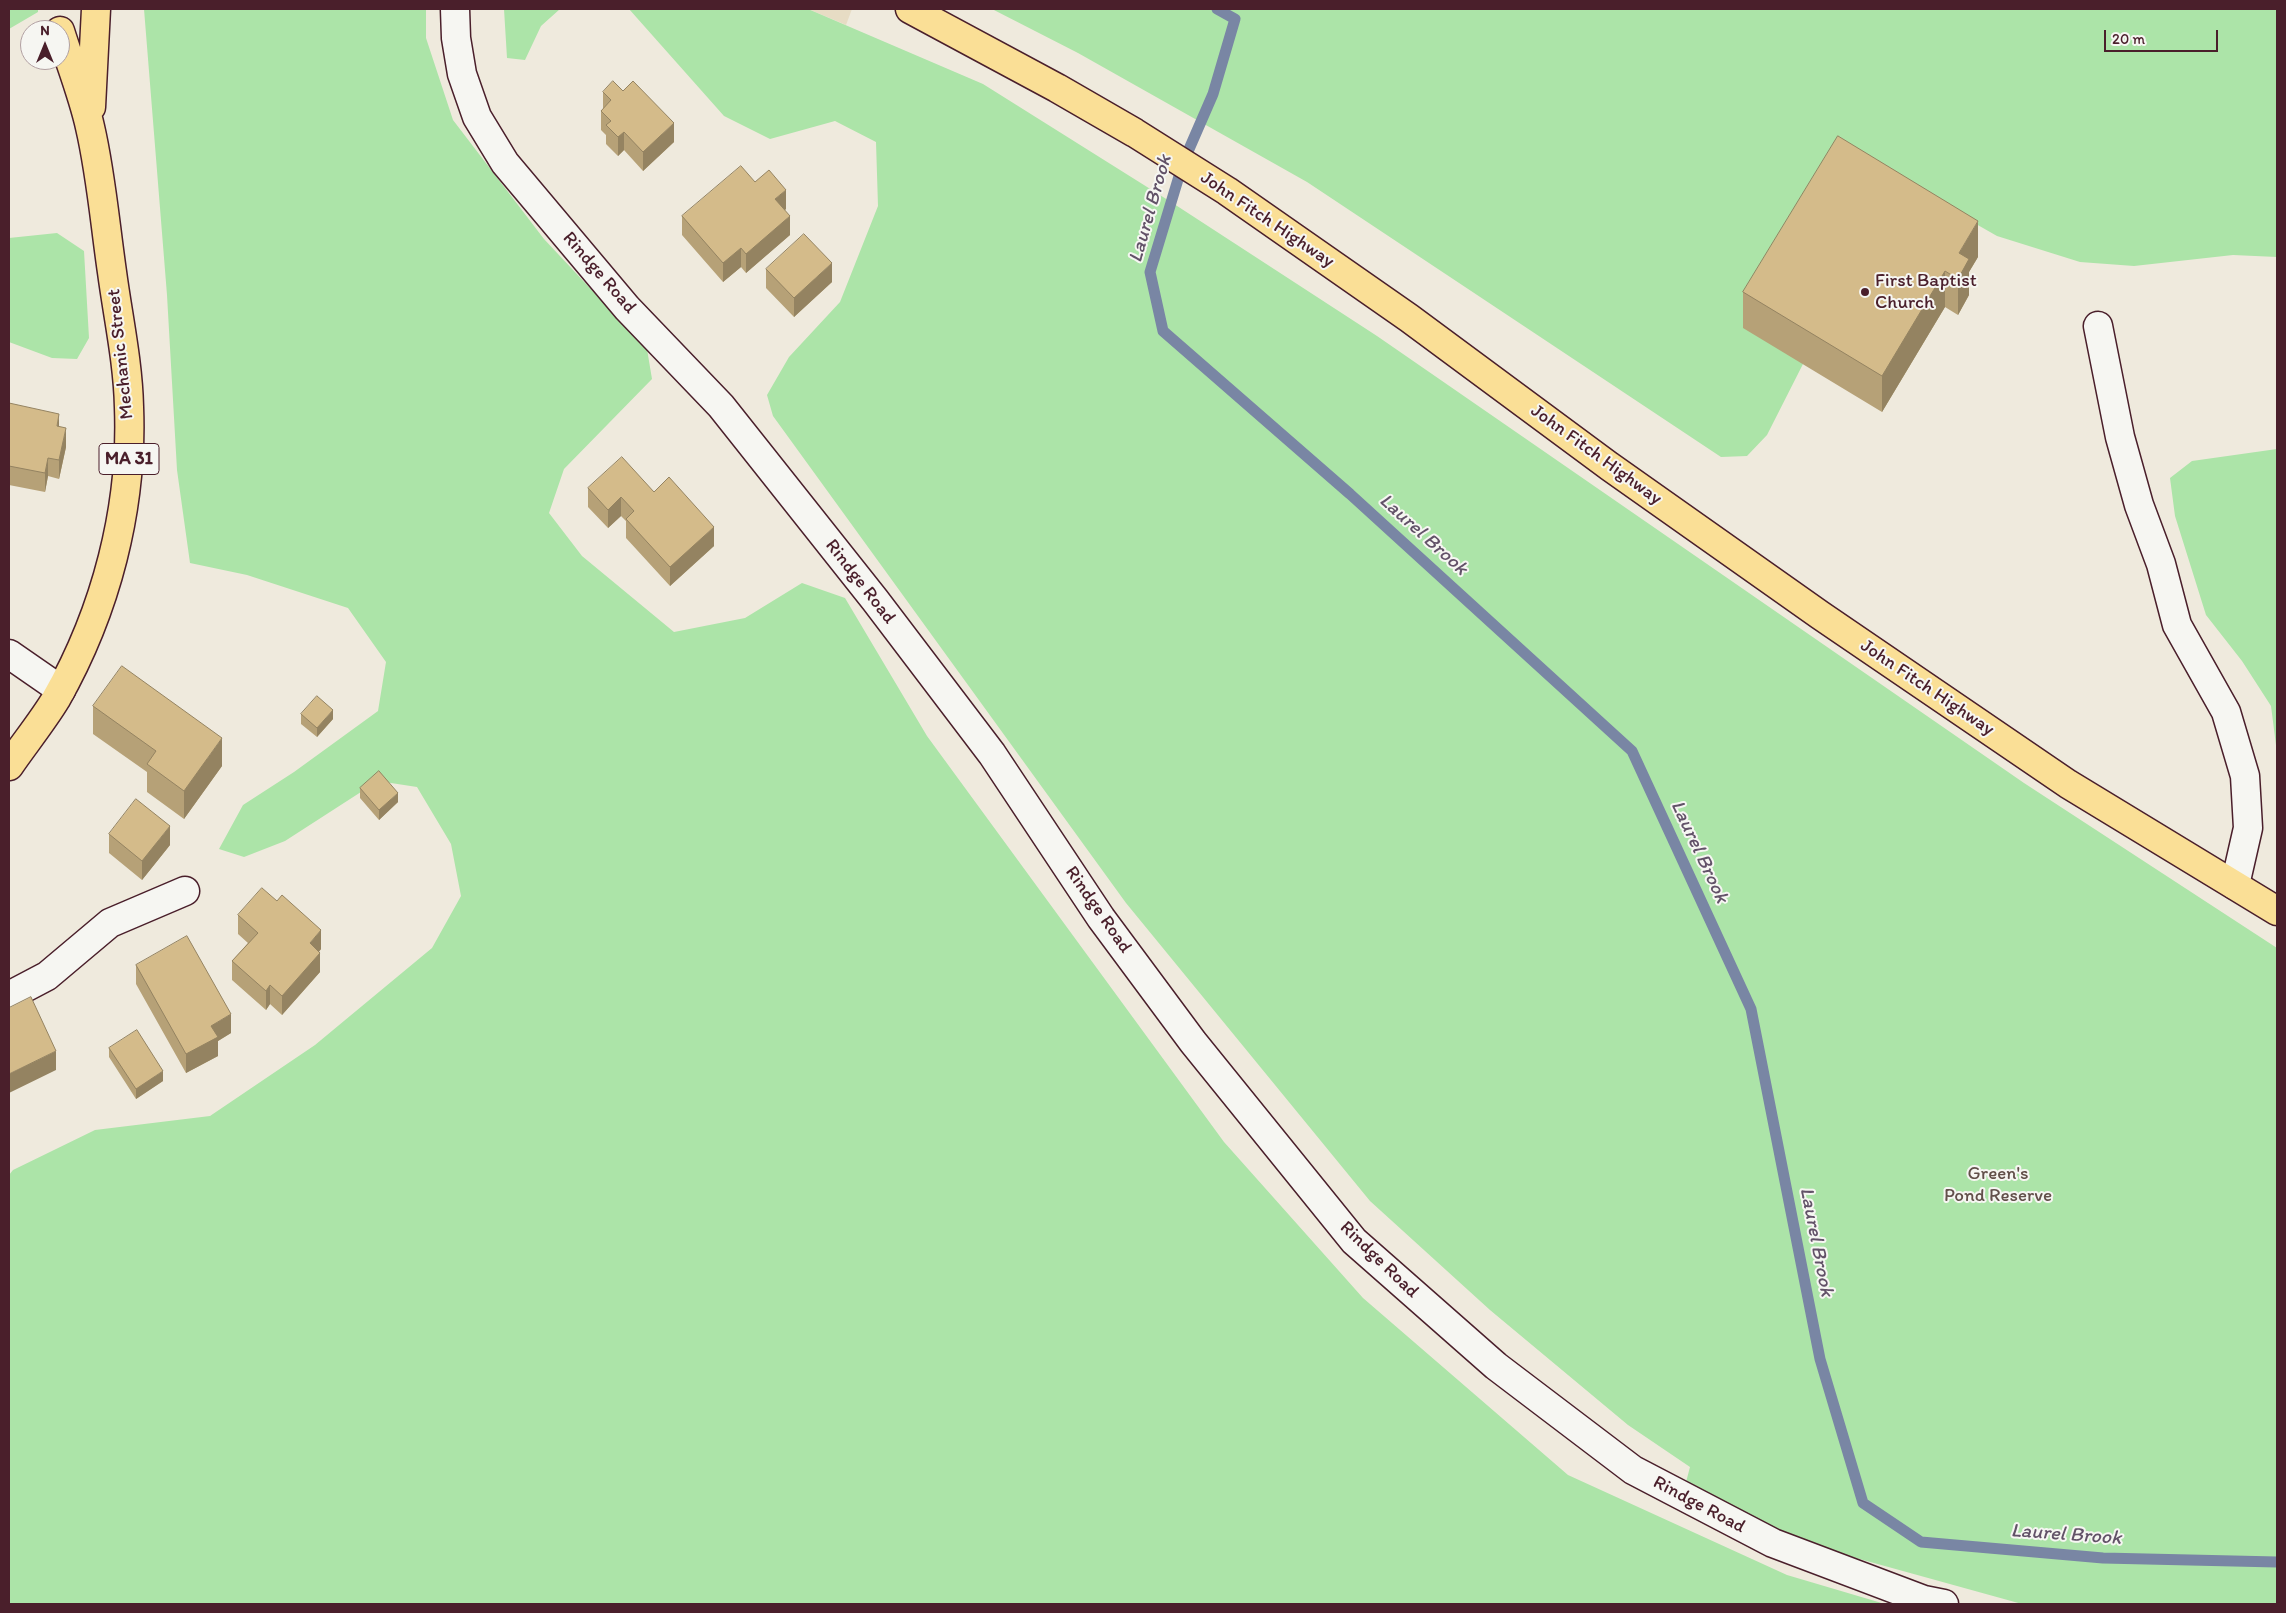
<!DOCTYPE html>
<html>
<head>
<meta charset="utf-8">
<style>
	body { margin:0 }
	#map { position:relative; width:2286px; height:1613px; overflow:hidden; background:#efeadd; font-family:Itim,sans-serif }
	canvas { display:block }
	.frame { position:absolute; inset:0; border:10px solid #4a1f2b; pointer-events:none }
	.north { position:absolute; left:20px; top:20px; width:50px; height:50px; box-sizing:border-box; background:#f6f6f2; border:1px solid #b1a0a2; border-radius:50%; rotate:0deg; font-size:14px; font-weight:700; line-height:20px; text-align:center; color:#4a1f2b }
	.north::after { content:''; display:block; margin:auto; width:18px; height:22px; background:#4a1f2b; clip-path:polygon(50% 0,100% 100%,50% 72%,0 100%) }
	.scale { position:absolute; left:2104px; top:30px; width:114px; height:22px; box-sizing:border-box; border:2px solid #4a1f2b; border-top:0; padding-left:6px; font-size:15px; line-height:18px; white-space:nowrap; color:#4a1f2b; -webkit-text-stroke:4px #f6f6f2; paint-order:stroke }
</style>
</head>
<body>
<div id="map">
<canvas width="2286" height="1613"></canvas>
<div class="frame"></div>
<div class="north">N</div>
<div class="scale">20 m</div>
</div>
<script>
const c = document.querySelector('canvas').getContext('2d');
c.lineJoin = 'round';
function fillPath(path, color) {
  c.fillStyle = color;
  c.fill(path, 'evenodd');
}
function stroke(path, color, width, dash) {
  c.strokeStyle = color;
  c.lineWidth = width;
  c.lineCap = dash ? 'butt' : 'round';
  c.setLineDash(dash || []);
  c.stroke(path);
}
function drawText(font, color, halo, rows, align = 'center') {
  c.font = font + ' Itim,sans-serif';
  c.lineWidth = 4;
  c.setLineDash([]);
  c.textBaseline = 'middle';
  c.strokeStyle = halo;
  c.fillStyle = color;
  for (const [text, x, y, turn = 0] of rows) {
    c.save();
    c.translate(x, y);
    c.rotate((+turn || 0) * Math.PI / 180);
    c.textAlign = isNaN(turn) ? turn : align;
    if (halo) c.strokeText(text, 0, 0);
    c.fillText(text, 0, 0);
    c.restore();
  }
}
fillPath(new Path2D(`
	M808 9H852L846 25Z`), '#e7dcc4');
fillPath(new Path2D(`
	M9 9H38V12L9 29Z
	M144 9H426V38L453 120 544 239 647 349 652 379 564 469 549 513 582 556 674 632 745 618 802 583 845 598 927 736 1224 1142 1363 1298 1568 1475 1787 1575 1885 1604H9V1175L13 1170 95 1130 210 1116 315 1045 432 948 461 896 451 844 417 787 378 781 285 841 244 857 219 849 243 805 294 772 378 711 386 662 348 608 247 575 190 563 177 470 167 295Z
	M504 9H560L541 26 525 60 507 58Z
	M629 9H808L983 84 1171 202 1377 336 2024 783 2277 948V1604H2022L1679 1509 1690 1467 1628 1425 1490 1310 1370 1201 1126 903 773 416 767 395 789 357 840 302 878 206 876 142 835 121 770 139 724 116Z
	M992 9H2277V257L2233 255 2134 266 2080 262 1997 236 1941 204 1803 364 1767 435 1747 456 1721 457 1307 182 1078 53Z
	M57 233 84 251 89 338 77 359 52 358 9 342V238Z
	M2277 449V753L2271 706 2242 661 2206 615 2175 516 2170 478 2192 461Z`), '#ace4a8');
stroke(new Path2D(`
	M1217 9 1235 19 1213 94 1183 163 1150 272 1163 331 1350 494 1632 751 1751 1009 1820 1359 1863 1503 1921 1542 2103 1558 2277 1562`), '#7986a4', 11);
const minor = new Path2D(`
	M455 9 456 38 462 74 477 117 505 163 627 308 721 406 875 600 992 754 1101 918 1193 1042 1354 1241 1496 1366 1633 1470 1773 1543 1924 1600 1944 1604
	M2098 326 2120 437 2139 505 2161 564 2177 625 2226 712 2245 776 2248 828 2235 885
	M9 654 61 690
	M9 996 47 976 110 923 185 891`);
const major = new Path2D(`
	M910 9 1057 88 1135 133 1227 191 1409 318 1609 466 1820 615 2068 784 2277 911
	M91 107 96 9
	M9 766C24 744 42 722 56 699 106 611 133 508 129 407 128 362 118 317 112 272 105 224 101 174 90 127 83 95 70 63 60 31`);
stroke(minor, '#4a1f2b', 31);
stroke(major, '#4a1f2b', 31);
stroke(minor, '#f6f6f2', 28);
stroke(major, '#fadf96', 28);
fillPath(new Path2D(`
	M603 92 674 142 643 171 624 150 618 156 606 144V135L601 130V111L603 109Z
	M755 182 786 209 785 210 790 235 746 273 741 267 723 282 682 235V216Z
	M1978 257 1969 272V295L1958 315 1945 307 1882 412 1743 328V292Z
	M766 269 832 282 794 317 766 288Z
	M9 403 59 427 66 447 59 479 48 476 45 492 9 485Z
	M588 488 654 492 714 546 670 586 626 538V521L621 516 608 528 588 507Z
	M93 706 222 766 184 819 147 792V772L93 734Z
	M301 714 333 719 317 737 301 724Z
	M360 788 398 802 379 820 360 798Z
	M109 834 170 845 142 880 109 853Z
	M238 915 321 949 319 952 320 972 282 1015 270 1004 266 1010 232 980V961L248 943 238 934Z
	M136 965 231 1033 218 1041V1056L186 1073 136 984Z
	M109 1048 163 1081 136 1099 109 1057Z`), '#b6a177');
fillPath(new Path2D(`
	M674 123V142L643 171V152Z
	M624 132V150L618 156V137Z
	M786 190V209L775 218V199Z
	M790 216V235L746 273V254Z
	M1978 221V257L1969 272V295L1958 315V279L1959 253Z
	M741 248V267L723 282V263Z
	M832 263V282L794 317V298Z
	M1945 271V307L1882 412V376Z
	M59 414V433L57 426Z
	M66 428V447L59 479V460Z
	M48 458V476L45 492V473Z
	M621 497V516L608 528V510Z
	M714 527V546L670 586V567Z
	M333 710V719L317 737V728Z
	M222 738V766L184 819V791Z
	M398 793V802L379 820V810Z
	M170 826V845L142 880V861Z
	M321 930V949L310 962V943Z
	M320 953V972L282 1015V996Z
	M270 985V1004L266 1010V991Z
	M231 1014V1033L218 1041V1056L186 1073V1054L211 1026Z
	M56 1051V1070L9 1093V1074Z
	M163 1071V1081L136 1099V1089Z`), '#948361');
const building = new Path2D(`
	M613 81 623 91 633 81 674 123 643 152 624 132 618 137 606 125 611 121 601 111 611 100 603 92Z
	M1838 136 1978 221 1959 253 1969 259 1958 279 1945 271 1882 376 1743 292Z
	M741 166 755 182 769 170 786 190 775 199 790 216 746 254 741 248 723 263 682 216Z
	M804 234 832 263 794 298 766 269Z
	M9 403 59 414 57 426 66 428 59 460 48 458 45 473 9 466Z
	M622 457 654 492 669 477 714 527 670 567 626 519 634 511 621 497 608 510 588 488Z
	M122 666 222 738 184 791 147 764 156 751 93 706Z
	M317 696 333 710 317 728 301 714Z
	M379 771 398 793 379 810 360 788Z
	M136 799 170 826 142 861 109 834Z
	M262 888 277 901 282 895 321 930 310 943 320 953 282 996 270 985 266 991 232 961 258 933 238 915Z
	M187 936 231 1014 211 1026 218 1037 186 1054 136 965Z
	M31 997 56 1051 9 1074V1008Z
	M137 1030 163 1071 136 1089 109 1048Z`);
fillPath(building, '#d4bb8a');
stroke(building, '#948361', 1);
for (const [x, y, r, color] of [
	[1865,292,5,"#4a1f2b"]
]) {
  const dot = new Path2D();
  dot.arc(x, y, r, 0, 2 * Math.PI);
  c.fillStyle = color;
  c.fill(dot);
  stroke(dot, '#f6f6f2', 2);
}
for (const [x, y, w] of [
	[129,459,60]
]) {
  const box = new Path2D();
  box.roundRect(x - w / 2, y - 15.5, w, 31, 4);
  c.fillStyle = '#f6f6f2';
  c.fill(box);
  stroke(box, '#4a1f2b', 1);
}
drawText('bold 18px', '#4a1f2b', null, [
	["MA 31",129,459]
]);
drawText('19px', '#4a1f2b', '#f6f6f2', [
	["John Fitch Highway",1267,220,34],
	["Rindge Road",599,273,49],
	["Mechanic Street",121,354,-96],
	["John Fitch Highway",1596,455,36],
	["Rindge Road",860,582,52],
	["John Fitch Highway",1927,688,34],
	["Rindge Road",1098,910,55],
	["Rindge Road",1379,1260,44],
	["Rindge Road",1699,1505,28]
]);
drawText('19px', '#4a1f2b', '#f6f6f2', [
	["First Baptist",1875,281],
	["Church",1875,303]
], 'left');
drawText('19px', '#62504a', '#f6f6f2', [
	["Green's",1998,1174],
	["Pond Reserve",1998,1196]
]);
drawText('italic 20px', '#625268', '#f6f6f2', [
	["Laurel Brook",1151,209,-74],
	["Laurel Brook",1423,535,42],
	["Laurel Brook",1699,852,65],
	["Laurel Brook",1816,1242,79],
	["Laurel Brook",2066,1535,4]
]);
</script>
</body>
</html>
